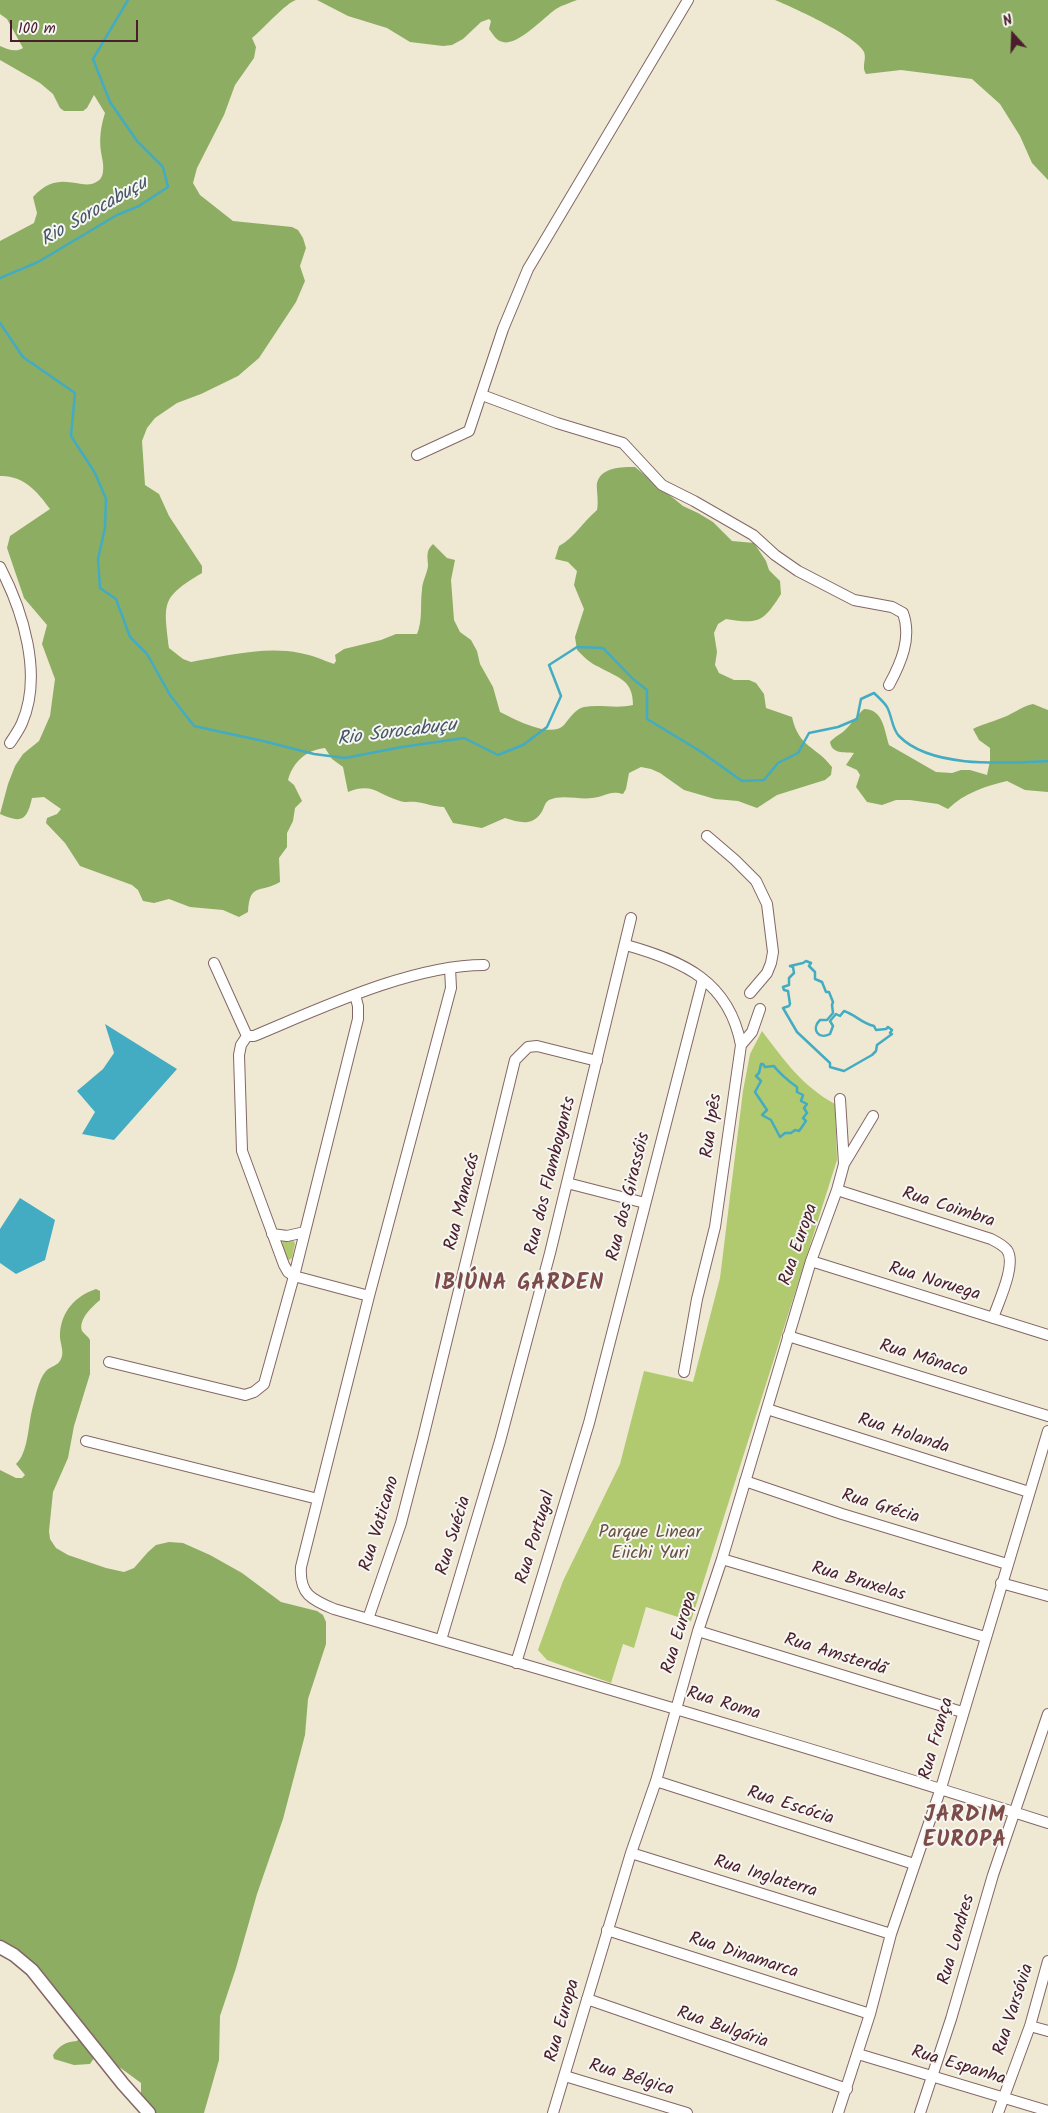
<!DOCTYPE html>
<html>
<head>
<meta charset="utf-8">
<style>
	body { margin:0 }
	#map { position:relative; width:1048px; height:2113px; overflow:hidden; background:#efe9d3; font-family:Kalam,sans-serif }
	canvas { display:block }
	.north { position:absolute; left:988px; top:10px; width:50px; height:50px; -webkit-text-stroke:4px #f6f6f2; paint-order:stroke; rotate:340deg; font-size:14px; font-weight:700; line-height:20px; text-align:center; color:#4a1f2b }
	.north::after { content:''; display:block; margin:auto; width:18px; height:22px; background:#4a1f2b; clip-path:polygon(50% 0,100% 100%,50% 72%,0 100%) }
	.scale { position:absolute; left:10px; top:20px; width:128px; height:22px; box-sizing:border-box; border:2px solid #4a1f2b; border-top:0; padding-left:6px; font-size:15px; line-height:18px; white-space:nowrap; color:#4a1f2b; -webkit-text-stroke:4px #f6f6f2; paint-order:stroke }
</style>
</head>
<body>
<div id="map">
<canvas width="1048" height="2113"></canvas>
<div class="north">N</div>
<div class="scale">100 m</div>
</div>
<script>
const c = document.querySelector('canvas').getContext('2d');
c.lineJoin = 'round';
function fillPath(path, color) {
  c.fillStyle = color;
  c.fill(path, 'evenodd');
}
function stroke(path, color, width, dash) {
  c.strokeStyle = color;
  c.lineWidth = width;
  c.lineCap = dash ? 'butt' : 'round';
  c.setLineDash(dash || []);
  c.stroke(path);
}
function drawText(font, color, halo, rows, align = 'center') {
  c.font = font + ' Kalam,sans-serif';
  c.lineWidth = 4;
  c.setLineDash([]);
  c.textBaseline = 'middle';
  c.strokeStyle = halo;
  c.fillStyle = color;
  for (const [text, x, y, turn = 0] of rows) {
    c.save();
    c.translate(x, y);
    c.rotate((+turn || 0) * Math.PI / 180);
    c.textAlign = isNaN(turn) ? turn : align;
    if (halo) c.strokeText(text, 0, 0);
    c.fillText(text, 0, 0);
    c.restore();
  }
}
fillPath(new Path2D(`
	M762 1031C784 1060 802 1086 835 1104L837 1160 691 1621 646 1607 634 1648 623 1644 611 1683 547 1660 538 1650 563 1581 620 1464 644 1371 693 1382 720 1278 743 1091 750 1054Z
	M283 1241H294L295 1244 292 1258 289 1260 287 1259 282 1244Z`), '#b1c96f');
fillPath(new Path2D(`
	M0 0H296C287 2 262 30 252 38L256 47 254 58 235 85 224 115 197 168 193 183 200 195 233 221 292 227 298 230 303 238 306 248 300 266 305 281 296 302 259 358 238 376 201 394 177 403 155 418 147 428 142 441 145 485 159 494 169 516 202 566V573C160 598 164 603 169 648L183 659 191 662C227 656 264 646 300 653 312 655 323 660 334 664L336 661 335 655 344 649 381 640 396 634H417C423 620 420 604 422 590 422 582 427 574 428 566 428 558 425 551 433 544L447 558 455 560 451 580 454 620 460 632 471 640 477 651 480 664 493 687 500 712C514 719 551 739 564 725 570 718 575 709 584 707 600 704 616 709 633 705 633 679 618 678 599 667 590 663 584 657 577 650L575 637 584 609 574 585 577 571 568 562 555 559 559 546C574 538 583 522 597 510 599 502 596 487 597 483 601 467 622 467 635 467L683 506 698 513 713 522 732 541 754 543 766 561 769 570 780 581 781 594C763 623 758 624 726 619L718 624 714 633 717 652 715 665 719 673 734 680H749L756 683 764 694 766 708 792 717C799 748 815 745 832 767L831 775 825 780 777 795 757 808 738 801 715 799 684 790 660 773 651 769 641 767 629 773 626 789 623 794C608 790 606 797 592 798 579 800 562 794 549 800 544 803 544 809 541 813 531 827 519 822 505 818L482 828 453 823 444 807C434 807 426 803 416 802 411 801 406 803 400 801 378 795 373 782 348 792L343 767 332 759 325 748C306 750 293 762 288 780L294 785 302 801 295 808 293 821 287 833V847L279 858 280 882C259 894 250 882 248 912L239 917 223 910 190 907 169 899 154 903 143 901 138 890 132 885 80 866 65 843 46 823 47 818 57 814 61 809 44 797 32 798C27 820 22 824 0 814L8 784 15 766 23 754 39 741 50 716 55 679 42 644 47 625 24 598 7 548 10 536 50 509C38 492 23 475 0 476V241L34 223 37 213 33 197C60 167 82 193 98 181 101 179 103 175 103 171 104 165 102 158 101 152 99 138 101 126 105 113L94 95 87 108 83 111H64L60 108 53 94 40 83 0 60V46C7 49 16 53 23 48L7 19 0 14Z
	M317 0H577C570 3 562 5 556 9 543 18 518 46 503 42 496 41 493 34 489 29L491 21 489 19 481 22 463 39 452 45 443 46 410 42 387 28 348 16Z
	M775 0H1048V180L1032 163 1020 136 1000 104 972 79 901 70 866 74C861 67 867 59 864 52 858 37 792 7 775 0Z
	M1033 704 1048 710V792L1025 790 1007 781C986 786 964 793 948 809L938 804 910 800H896L882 805 867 802 856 787 860 775 857 770 846 765 854 753C844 752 832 754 830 742 835 736 842 734 847 728 853 722 857 715 864 709 883 709 884 729 889 745L936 772 952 773 961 770H970L987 775 990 761V748L979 740 973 729C982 724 990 723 999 719 1012 715 1020 707 1033 704Z
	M96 1289 100 1291V1300C93 1306 78 1319 82 1331 84 1334 88 1336 90 1340V1374L74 1426 68 1458 53 1492 49 1531 50 1539 56 1548 68 1555 106 1568 124 1572 134 1568 148 1552 156 1545 169 1542 183 1543 210 1555 242 1573 281 1602 317 1611 323 1615 326 1622V1644L308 1699 305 1735 283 1819 257 1894 236 1968 220 2016 219 2060 204 2113H151L141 2095V2083L122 2069 98 2057 94 2058 90 2064 74 2065 54 2059 53 2055C60 2045 65 2042 77 2041L79 2038 62 2007 17 1961 0 1955V1470L16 1478H22L25 1475 16 1464C28 1453 28 1427 32 1410 35 1399 38 1380 46 1371 51 1366 58 1366 61 1359 65 1351 59 1342 60 1333 62 1311 75 1296 96 1289Z`), '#8cad62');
fillPath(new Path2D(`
	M105 1024 177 1069 114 1140 82 1134 95 1112 77 1091 103 1069 114 1053Z
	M20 1198 55 1220 45 1260 16 1274 0 1263V1229Z`), '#43acc3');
stroke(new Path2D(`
	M0 278 38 262 117 215 139 206 168 187 163 167 137 141 110 102 93 59 128 0
	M0 323 23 357 75 393 71 436 95 473 106 499 105 528 98 559 100 588 116 599 130 637 147 654 170 695 194 726 263 741 314 754 345 758 402 747 464 738 498 755 523 745 547 727 561 696 549 665 577 647 603 648 633 679 647 690V719L700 751 742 781 764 780 778 763 798 753 809 733 838 727 857 719 861 699 874 693C878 697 884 702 887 707 892 716 892 729 899 736 931 769 1006 763 1048 761
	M806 961 811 963 809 966 815 972V979L822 982 826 992H829L833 1002 832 1005 833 1013 827 1020H820C811 1029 818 1040 830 1034L833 1026 830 1021 836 1014 840 1016 844 1011C856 1015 861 1023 874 1026L876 1030 886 1029 888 1027 892 1030 890 1033 892 1034 877 1045 876 1051 872 1055 844 1071 830 1067V1063L797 1032 783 1008 789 1006 790 1004 788 991 784 990 783 987 789 985V978L794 973 793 967 790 966 803 963Z
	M761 1064H763L765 1067 774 1066C779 1073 791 1083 797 1087V1092L803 1095 801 1101 807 1104 804 1108 807 1113 803 1118 806 1121 799 1131 795 1130 791 1133H785L780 1137 771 1120 762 1115 767 1110 755 1092 761 1081 756 1076 759 1073Z`), '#43acc3', 2.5);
const minor = new Path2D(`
	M482 395 557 423 623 443 662 485 694 501 753 535 775 555 798 571 854 600 892 607 903 613C912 638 901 663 889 685
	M417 455 469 431 503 329 528 269 688 0
	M0 567C23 611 43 675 22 723 19 730 14 737 10 743
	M707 836 735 860 756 881 767 904 773 952 771 963 767 973 750 993
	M626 945C683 961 729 981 741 1045L715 1227 697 1299 684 1372
	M214 963 247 1036
	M450 968 451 988 369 1296 301 1567C299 1594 312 1600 334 1609 573 1679 811 1747 1048 1823
	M247 1036 241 1045 239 1055 242 1151 284 1265 288 1272 294 1276 369 1296
	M247 1036H254C321 1008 412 965 484 965
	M741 1045 752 1032 760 1009
	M840 1099 844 1164
	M567 1183 645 1203
	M837 1190 991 1239C997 1242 1003 1245 1007 1250 1017 1264 998 1303 993 1318
	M272 1234 287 1236 305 1232
	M811 1261 1048 1335
	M788 1336 1048 1416
	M109 1362 245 1395 254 1392 264 1384 294 1276 358 1019V1006L355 995
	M767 1409 1029 1492
	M86 1441 318 1499
	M745 1481 842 1514 1007 1564
	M722 1559 985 1637
	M1001 1583 1048 1596
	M368 1619 401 1523 423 1438 515 1060 528 1047 537 1046 597 1061
	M698 1631 962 1712
	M441 1640 500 1441 550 1253 631 918
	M516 1663 589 1423 703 979
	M656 1781 914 1864
	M631 1853 891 1934
	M607 1930 870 2014
	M587 1999 847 2089
	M1030 2026 1048 2031
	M858 2054 1048 2111
	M565 2076 687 2113
	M553 2113 631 1853 656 1781 698 1631 722 1559 811 1261 837 1190 844 1164 873 1116
	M838 2113 870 2014 891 1934 941 1788 1048 1431
	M920 2113 951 2019 993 1875 1048 1714
	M998 2113 1030 2026 1048 1961`);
const tertiary = new Path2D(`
	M0 1947 14 1955 32 1970 123 2084 149 2113`);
stroke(minor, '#846666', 12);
stroke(tertiary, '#846666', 15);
stroke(minor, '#fff', 10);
stroke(tertiary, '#fff', 12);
drawText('18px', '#4a1f2b', '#f6f6f2', [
	["Rua Ipês",713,1126,-82],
	["Rua dos Flamboyants",552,1176,-76],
	["Rua dos Girassóis",630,1197,-76],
	["Rua Manacás",464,1202,-76],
	["Rua Coimbra",948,1209,18],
	["Rua Europa",800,1245,-71],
	["Rua Noruega",934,1283,17],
	["Rua Mônaco",923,1360,17],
	["Rua Holanda",903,1435,18],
	["Rua Grécia",880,1508,17],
	["Rua Vaticano",381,1524,-73],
	["Rua Suécia",455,1536,-73],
	["Rua Portugal",537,1538,-73],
	["Rua Bruxelas",858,1583,17],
	["Rua Europa",681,1633,-73],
	["Rua Amsterdã",835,1656,17],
	["Rua Roma",723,1705,17],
	["Rua França",938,1739,-74],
	["Rua Escócia",790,1807,18],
	["Rua Inglaterra",765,1878,17],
	["Rua Londres",958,1940,-74],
	["Rua Dinamarca",743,1957,18],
	["Rua Varsóvia",1015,2010,-72],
	["Rua Europa",564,2021,-74],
	["Rua Bulgária",722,2029,19],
	["Rua Espanha",958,2067,17],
	["Rua Bélgica",631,2079,17]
]);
drawText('18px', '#69523f', '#f6f6f2', [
	["Parque Linear",650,1534],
	["Eiichi Yuri",650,1555]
]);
drawText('italic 19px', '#475768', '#f6f6f2', [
	["Rio Sorocabuçu",95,213,-30],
	["Rio Sorocabuçu",397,734,-7]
]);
c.letterSpacing = '1px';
drawText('bold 22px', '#7d4c49', '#f6f6f2', [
	["IBIÚNA GARDEN",519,1285],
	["JARDIM",965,1817],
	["EUROPA",965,1842]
]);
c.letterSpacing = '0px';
</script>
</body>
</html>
